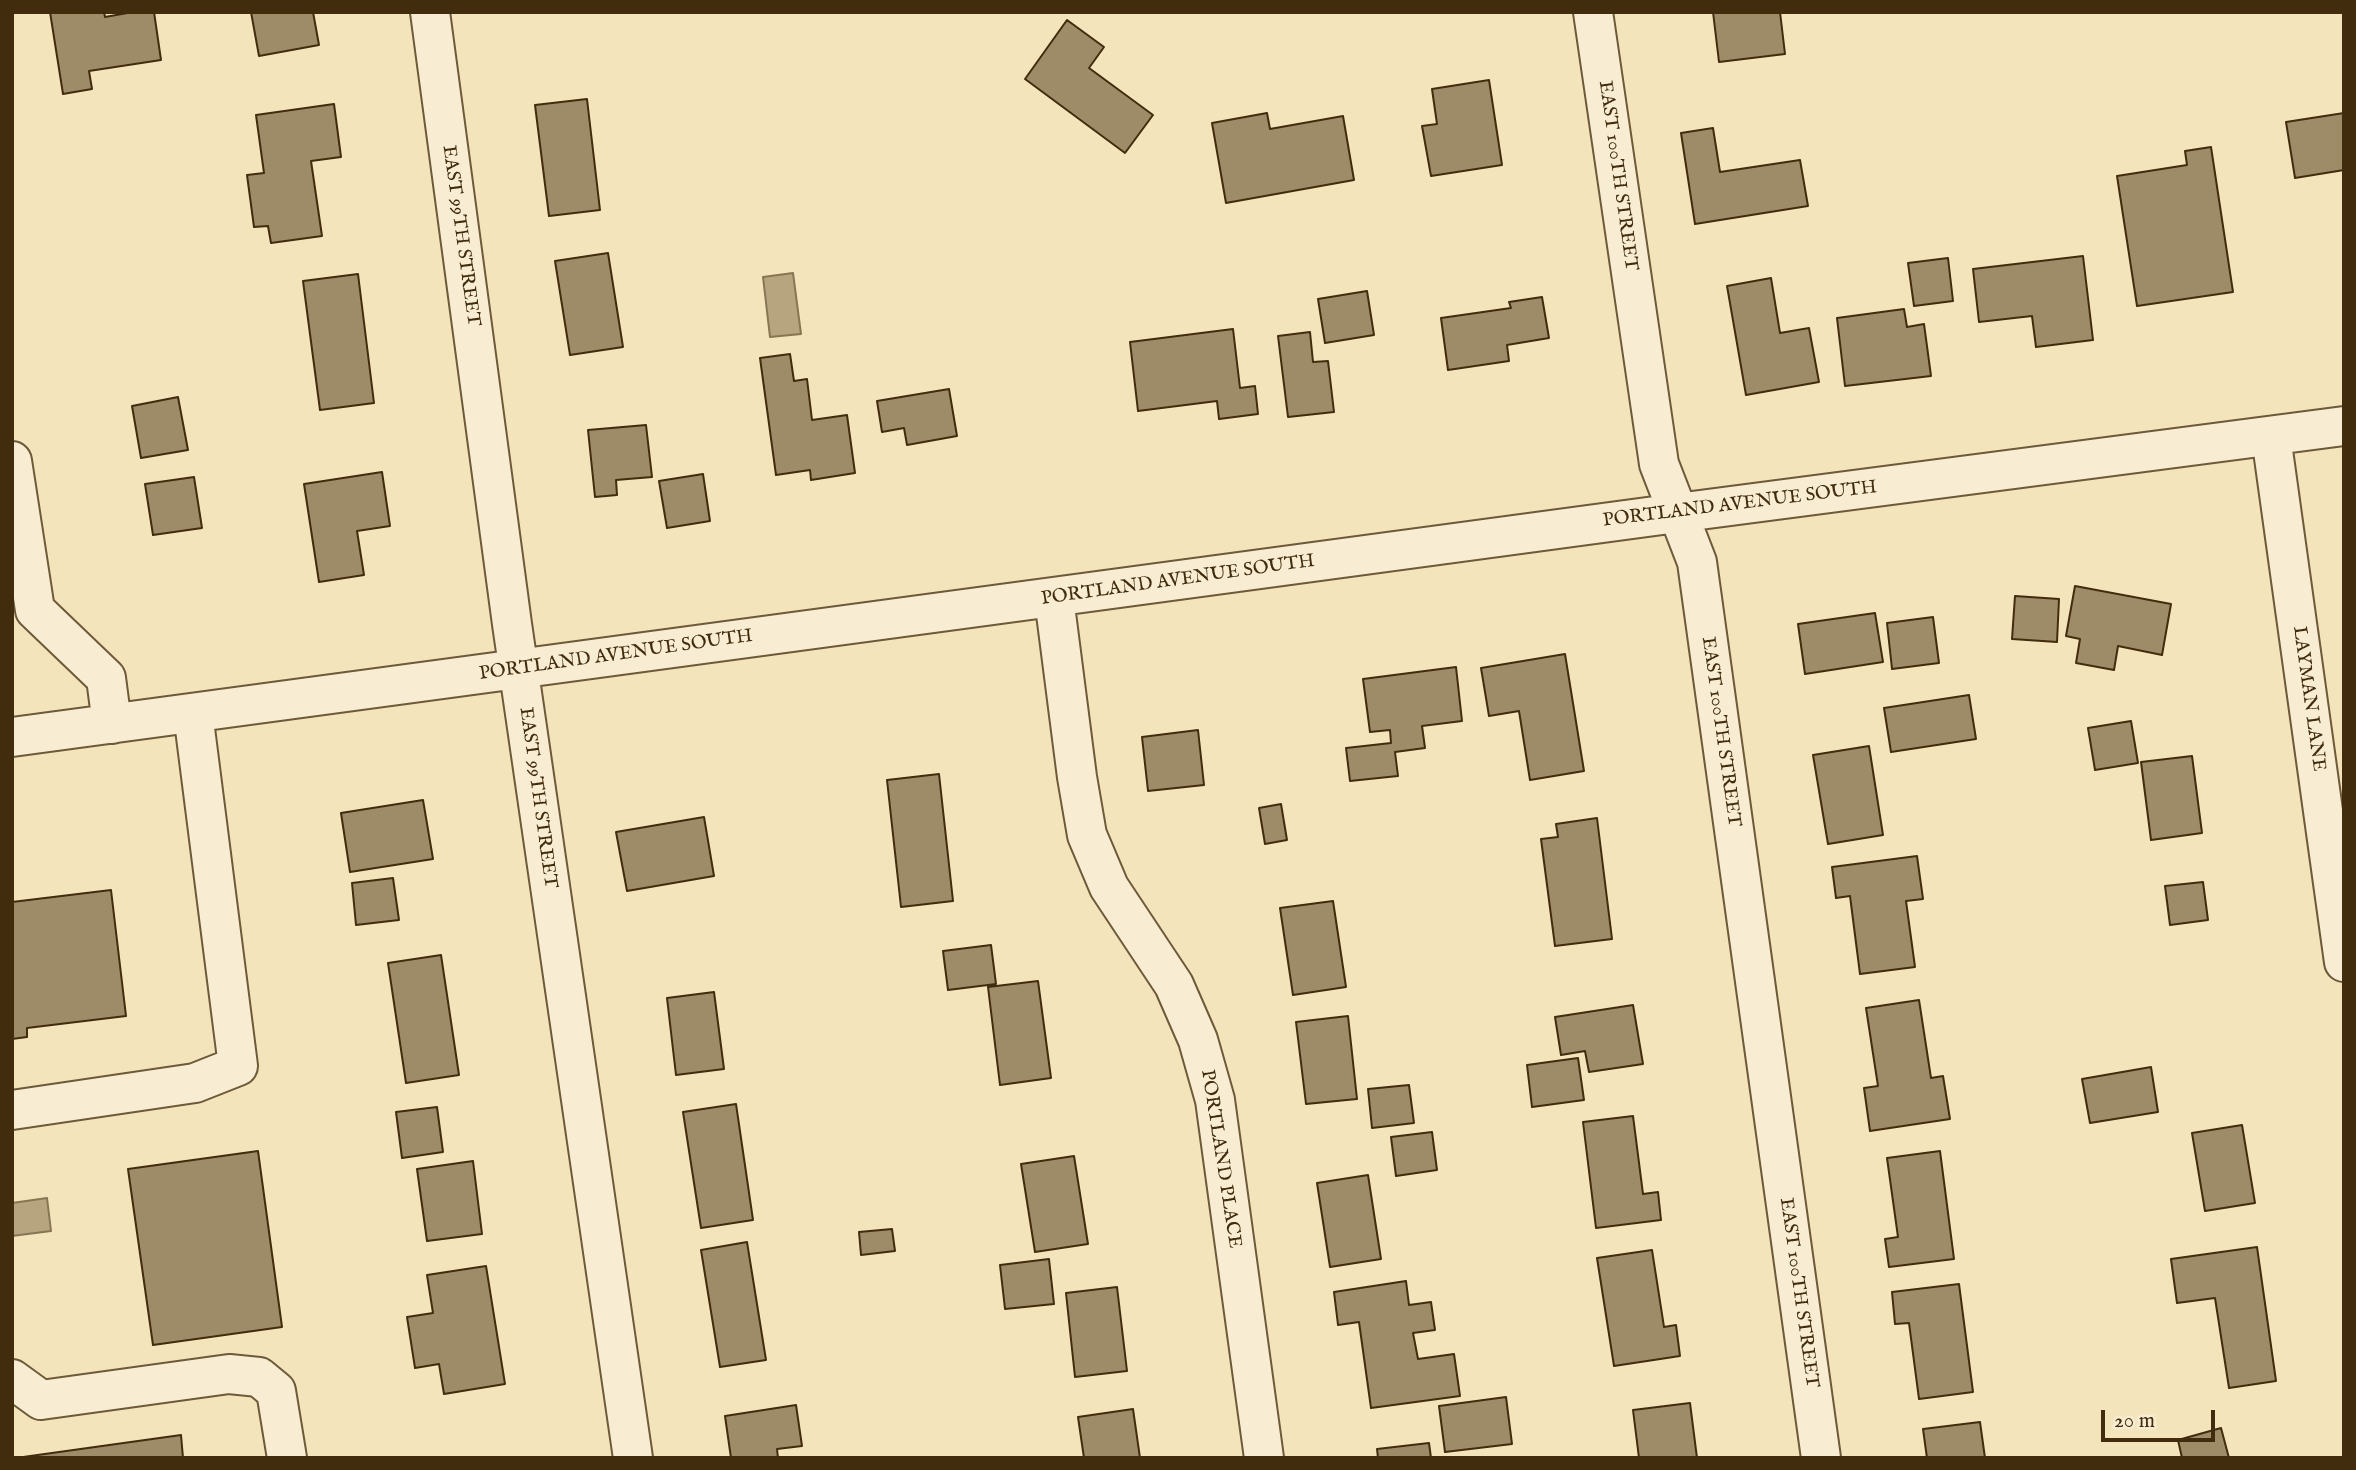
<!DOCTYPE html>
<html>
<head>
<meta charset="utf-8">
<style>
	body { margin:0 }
	#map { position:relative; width:2356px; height:1470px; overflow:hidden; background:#f4e4bc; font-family:"IM FELL English",serif }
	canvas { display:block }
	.frame { position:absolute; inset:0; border:14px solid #412c0d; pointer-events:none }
	.scale { position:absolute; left:2101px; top:1410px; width:114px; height:32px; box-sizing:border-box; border:4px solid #412c0d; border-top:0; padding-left:9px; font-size:21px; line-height:24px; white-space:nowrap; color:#412c0d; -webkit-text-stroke:5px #f8edd3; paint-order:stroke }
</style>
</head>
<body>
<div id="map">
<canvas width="2356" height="1470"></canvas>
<div class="frame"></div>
<div class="scale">20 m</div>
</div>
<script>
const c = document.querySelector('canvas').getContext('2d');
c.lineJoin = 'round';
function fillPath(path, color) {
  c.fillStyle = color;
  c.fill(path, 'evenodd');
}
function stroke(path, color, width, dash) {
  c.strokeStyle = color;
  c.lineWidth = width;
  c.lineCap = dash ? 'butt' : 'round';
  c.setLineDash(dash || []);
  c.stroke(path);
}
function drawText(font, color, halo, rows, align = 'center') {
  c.font = font + ' "IM FELL English",serif';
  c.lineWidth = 5;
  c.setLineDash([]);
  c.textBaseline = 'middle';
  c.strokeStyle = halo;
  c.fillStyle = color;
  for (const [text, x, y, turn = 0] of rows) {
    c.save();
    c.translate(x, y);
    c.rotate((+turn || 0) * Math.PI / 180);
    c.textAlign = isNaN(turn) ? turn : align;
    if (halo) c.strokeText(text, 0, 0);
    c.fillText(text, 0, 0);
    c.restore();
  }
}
const water = new Path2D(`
	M793 273 801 334 770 337 763 277Z
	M47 1198 51 1231 12 1236V1203Z`);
fillPath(water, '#b7a580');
stroke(water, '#887552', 2);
const building = new Path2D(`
	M50 12H104L105 17 133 12H154L161 60 89 71 92 89 63 94Z
	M251 12H313L319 45 259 56Z
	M1713 12H1780L1785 54 1719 62Z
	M1067 20 1104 47 1089 68 1153 115 1125 153 1025 79Z
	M1489 80 1502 165 1431 176 1422 126 1437 124 1432 89Z
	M587 99 600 210 549 216 535 105Z
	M334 104 341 157 311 161 322 236 271 243 268 226 254 227 247 175 264 173 256 115Z
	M1267 113 1270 129 1343 116 1354 180 1226 203 1212 123Z
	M2344 113V170L2295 178 2286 122Z
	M1713 128 1720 172 1800 160 1808 206 1695 224 1681 133Z
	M2211 147 2233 292 2137 306 2117 176 2187 165 2185 151Z
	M608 253 623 347 570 355 555 261Z
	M2083 256 2093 340 2036 347 2032 316 1979 322 1973 269Z
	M1948 258 1953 301 1914 306 1908 263Z
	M358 274 374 403 320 410 303 281Z
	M1771 278 1780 333 1809 328 1819 382 1746 395 1727 286Z
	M1367 291 1374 335 1325 343 1318 299Z
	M1542 297 1549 338 1507 345 1509 361 1448 370 1441 318 1511 308 1509 302Z
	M1904 309 1907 327 1924 324 1931 376 1845 386 1837 318Z
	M1233 329 1240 388 1255 386 1258 414 1219 419 1217 401 1138 411 1130 342Z
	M1310 332 1313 362 1328 361 1334 412 1288 417 1278 336Z
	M790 354 794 381 807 379 812 420 847 415 855 473 811 480 810 470 776 475 760 358Z
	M949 389 957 436 907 445 904 428 882 432 877 401Z
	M178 397 188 450 141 458 132 406Z
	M646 425 652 477 616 480 617 495 595 497 588 430Z
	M382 472 390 526 357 531 364 575 319 582 304 484Z
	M703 474 710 521 667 528 659 481Z
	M194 477 202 528 153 535 145 484Z
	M2075 586 2171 604 2162 655 2118 646 2114 670 2076 663 2080 639 2066 636Z
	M2015 596 2059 599 2057 642 2012 639Z
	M1875 613 1883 662 1805 674 1798 624Z
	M1933 617 1939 663 1892 669 1887 623Z
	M1565 654 1584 771 1530 780 1519 711 1489 716 1481 668Z
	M1456 667 1462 721 1422 726 1425 748 1395 752 1398 776 1350 781 1346 748 1391 743 1390 730 1370 732 1363 679Z
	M1969 695 1976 739 1891 752 1884 708Z
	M2131 721 2138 763 2095 770 2088 728Z
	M1198 730 1204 785 1148 791 1142 737Z
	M1869 746 1883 835 1828 844 1813 755Z
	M2192 756 2202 833 2151 840 2141 762Z
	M939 774 953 901 901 907 887 780Z
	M423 800 433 859 350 872 341 813Z
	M1281 804 1287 840 1265 844 1259 808Z
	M704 817 714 876 627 891 616 832Z
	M1597 818 1612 939 1555 946 1541 839 1558 837 1556 824Z
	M1917 856 1923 899 1906 901 1915 967 1860 974 1850 896 1836 898 1832 867Z
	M393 878 399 920 356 925 352 883Z
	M2203 882 2208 920 2170 925 2165 886Z
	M111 890 126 1016 27 1028V1037L12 1039V902Z
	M1333 901 1346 987 1293 995 1280 908Z
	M991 945 996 984 948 990 943 951Z
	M441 955 459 1075 406 1083 388 963Z
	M1038 981 1051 1078 1000 1085 988 987Z
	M714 992 724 1069 676 1075 667 998Z
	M1919 1000 1931 1078 1943 1076 1950 1119 1870 1131 1864 1088 1878 1086 1866 1008Z
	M1633 1005 1643 1064 1589 1072 1585 1051 1561 1055 1555 1017Z
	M1348 1016 1357 1099 1306 1104 1296 1022Z
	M1578 1058 1584 1100 1532 1107 1527 1065Z
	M2151 1067 2158 1112 2090 1123 2082 1079Z
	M1409 1085 1414 1123 1372 1128 1368 1089Z
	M736 1104 753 1220 701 1228 683 1112Z
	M437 1107 443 1152 402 1158 396 1112Z
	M1633 1116 1643 1194 1658 1192 1661 1220 1596 1228 1583 1122Z
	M2242 1125 2255 1203 2205 1211 2192 1133Z
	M1432 1132 1437 1170 1396 1176 1391 1137Z
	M258 1151 282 1327 153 1345 128 1169Z
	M1940 1151 1954 1259 1889 1267 1885 1239 1898 1237 1887 1158Z
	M1074 1156 1088 1244 1035 1252 1021 1164Z
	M473 1161 482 1234 427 1241 417 1169Z
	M1368 1175 1381 1259 1330 1267 1317 1183Z
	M892 1229 895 1251 861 1255 859 1232Z
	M747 1242 766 1360 720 1367 701 1250Z
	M2257 1247 2276 1381 2229 1388 2215 1298 2177 1303 2171 1259Z
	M1652 1250 1664 1327 1676 1325 1680 1356 1614 1366 1597 1258Z
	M1049 1259 1054 1304 1005 1309 1000 1265Z
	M486 1266 505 1384 444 1394 439 1364 415 1368 407 1317 433 1313 427 1275Z
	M1406 1281 1409 1305 1431 1302 1435 1330 1413 1333 1418 1359 1454 1354 1460 1396 1371 1408 1359 1322 1338 1325 1334 1292Z
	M1959 1284 1973 1392 1919 1399 1909 1323 1895 1324 1892 1292Z
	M1117 1287 1127 1371 1075 1377 1066 1293Z
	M1506 1397 1512 1444 1445 1452 1439 1406Z
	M1690 1403 1697 1458H1639L1633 1410Z
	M796 1405 802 1446 777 1449 778 1458H731L725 1416Z
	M1133 1409 1140 1458H1084L1078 1417Z
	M1980 1422 1985 1458H1927L1923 1429Z
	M2221 1428 2229 1458H2182L2178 1440Z
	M181 1435 183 1458H16Z
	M1429 1443 1431 1458H1378L1377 1449Z`);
fillPath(building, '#9e8c68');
stroke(building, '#412c0d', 2);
const minor = new Path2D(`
	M430 12 512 624 633 1458
	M1593 12 1659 464 1697 562 1821 1458
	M2271 436 2344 962
	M12 461 35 610 106 678 112 724
	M1054 598 1077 777 1087 835 1109 887 1174 985 1198 1040 1215 1100 1264 1458
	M12 737 1677 513 2344 426
	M12 1110 195 1083 238 1066 193 713
	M12 1379 41 1400 229 1374 259 1377 276 1391 287 1458`);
stroke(minor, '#6e5a39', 42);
stroke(minor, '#f8edd3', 38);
drawText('19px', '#412c0d', '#f8edd3', [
	["EAST 100TH STREET",1617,176,82],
	["EAST 99TH STREET",460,236,82],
	["PORTLAND AVENUE SOUTH",1740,505,-7],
	["PORTLAND AVENUE SOUTH",1178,581,-8],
	["PORTLAND AVENUE SOUTH",616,656,-8],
	["LAYMAN LANE",2308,699,82],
	["EAST 100TH STREET",1720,732,82],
	["EAST 99TH STREET",537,798,82],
	["PORTLAND PLACE",1220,1159,81],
	["EAST 100TH STREET",1798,1293,82]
]);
</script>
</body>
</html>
